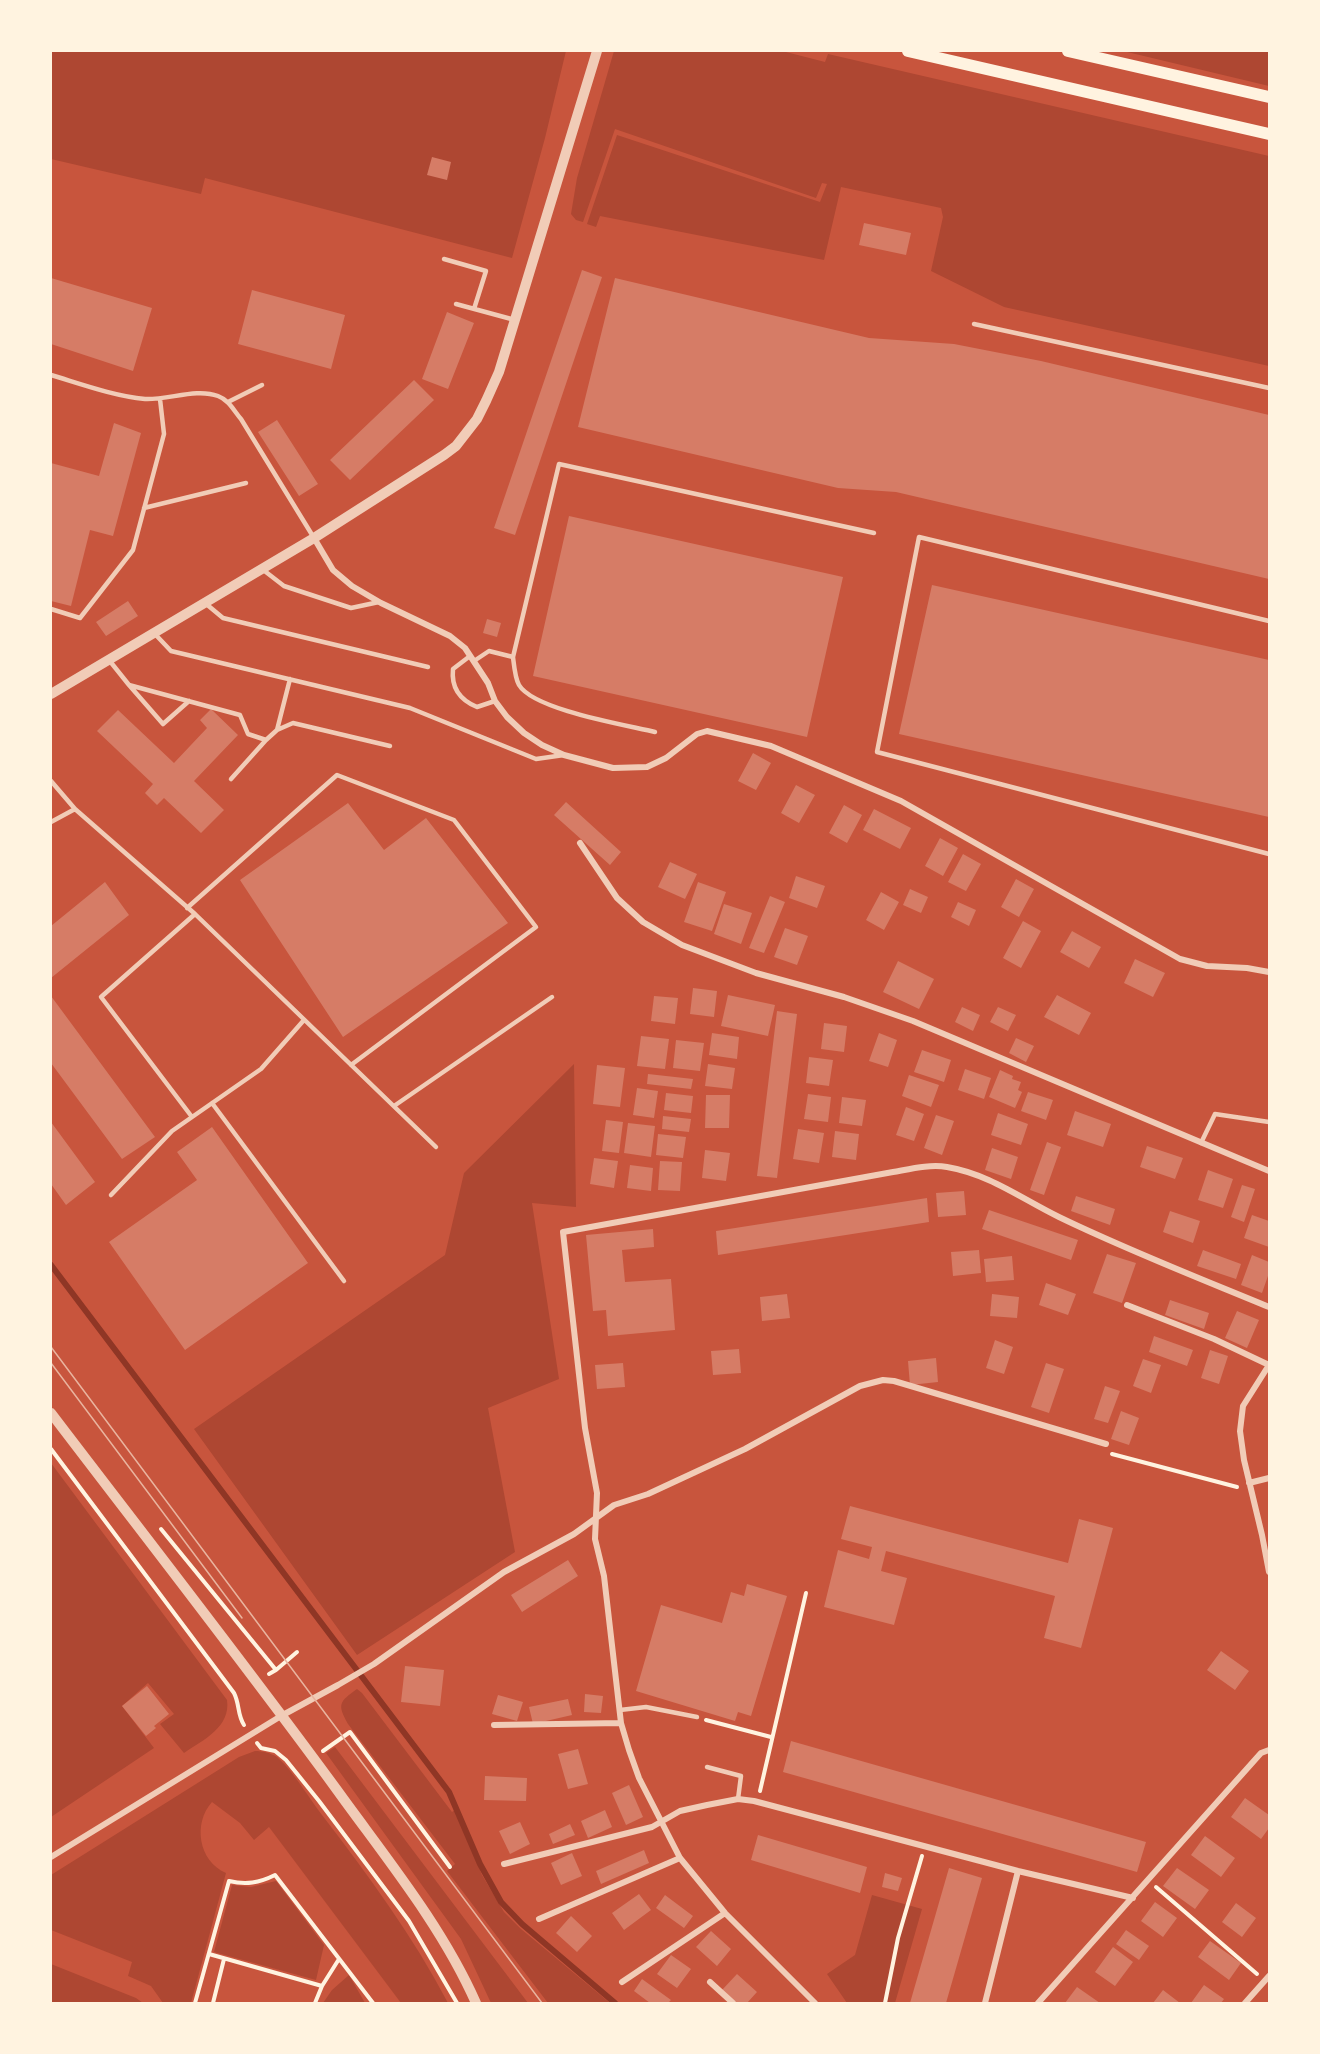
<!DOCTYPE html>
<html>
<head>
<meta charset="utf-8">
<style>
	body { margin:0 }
	#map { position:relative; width:1320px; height:2054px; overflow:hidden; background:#c8553d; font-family:Commissioner,sans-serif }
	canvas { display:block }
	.frame { position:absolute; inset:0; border:52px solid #fff3e0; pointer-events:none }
</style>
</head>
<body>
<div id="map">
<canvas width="1320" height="2054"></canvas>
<div class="frame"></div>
</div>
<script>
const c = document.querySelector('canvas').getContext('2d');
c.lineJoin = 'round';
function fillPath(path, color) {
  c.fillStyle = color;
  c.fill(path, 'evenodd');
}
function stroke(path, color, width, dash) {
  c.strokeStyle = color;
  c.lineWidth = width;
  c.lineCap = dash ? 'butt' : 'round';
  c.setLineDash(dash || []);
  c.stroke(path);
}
fillPath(new Path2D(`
	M51 51H566L545 138 512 258 205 178 201 194 51 159Z
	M614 51H782L825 62 828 54 1269 156V366L1004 307 931 271 943 217 941 208 841 187 824 260 600 216 596 227 587 224 617 135 820 202 827 184 822 183 816 198 615 129 583 222 576 220 571 214 577 178Z
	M1123 51H1269V86Z
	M574 1064 576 1207 532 1203 559 1379 488 1408 515 1552 357 1655 194 1429 445 1255 464 1173Z
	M51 1463 227 1700C231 1727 203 1740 184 1753L160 1724 174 1714 148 1683 122 1706 154 1748 51 1817Z
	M357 1689 362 1693 452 1812 456 1809 482 1875 504 1912 521 1929 610 2003H548L447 1871 455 1864 348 1724C337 1704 339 1702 357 1689Z
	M335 1747 528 2003H491L461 1939 326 1753Z
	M255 1751C262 1751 271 1753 277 1757 295 1773 308 1797 322 1815 368 1875 413 1936 448 2003H401L269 1827 254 1840 240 1823 212 1802C193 1823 198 1861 226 1873L191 2003H163L151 1986 128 1976 132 1962 51 1930V1875L239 1757Z
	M276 1881 324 1945 316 1980 214 1952 232 1885 251 1887Z
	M872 1895 922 1909 895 2003H847L827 1974 855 1955Z
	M51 1964 136 1998 143 2003H51Z
	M349 1975 365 2003H323L332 1990Z`), '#ae4732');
stroke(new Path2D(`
	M51 1265 449 1792 480 1864 501 1902 522 1924 615 2003`), '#8f3625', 6);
fillPath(new Path2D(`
	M432 157 451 162 447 180 427 175Z
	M864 223 911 233 906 255 859 245Z
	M582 270 602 277 515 535 494 528Z
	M51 278 152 308 133 371 51 344Z
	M615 278 869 338 954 344 1041 361 1269 415 1268 525 1269 526V579L896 492 838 488 578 427Z
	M252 290 345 315 331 369 238 344Z
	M447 312 474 323 448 389 422 379Z
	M414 380 434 400 350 480 330 460Z
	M277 420 318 484 299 496 258 432Z
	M114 423 141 433 113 536 90 530 71 606 51 601V463L99 476Z
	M569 516 843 577 807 737 533 676Z
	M932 585 1269 660V817L899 734Z
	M128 601 138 616 106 636 96 622Z
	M487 619 501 623 497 637 483 633Z
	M211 709 238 735 194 781 224 810 201 833 164 798 157 805 145 793 153 784 97 731 118 710 174 763 207 728 200 720Z
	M753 753 771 763 756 790 738 781Z
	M796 785 815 795 799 823 781 813Z
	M566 802 621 852 610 865 554 815Z
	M348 803 384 850 426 818 508 923 343 1037 240 880Z
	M844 805 862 815 847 843 829 833Z
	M874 809 911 828 900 849 863 830Z
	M940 838 958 848 943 876 925 866Z
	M963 854 981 864 966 891 948 882Z
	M670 862 697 874 685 899 658 887Z
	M796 876 825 886 817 908 789 898Z
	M1016 879 1034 889 1019 917 1001 907Z
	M105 882 129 915 51 978V926Z
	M698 882 726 892 712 931 684 922Z
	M910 889 928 897 921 913 903 905Z
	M881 892 899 902 884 930 866 920Z
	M770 896 785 902 764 953 749 948Z
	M958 902 976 910 969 926 951 917Z
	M724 904 752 913 741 944 714 934Z
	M1023 921 1041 931 1021 968 1003 958Z
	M785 928 808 936 797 965 774 957Z
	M1072 931 1101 947 1089 968 1060 952Z
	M1135 959 1165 973 1153 997 1124 983Z
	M898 961 934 979 919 1009 883 992Z
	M693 988 717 991 714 1017 690 1014Z
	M728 995 775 1005 768 1036 721 1026Z
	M1057 995 1091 1013 1079 1035 1044 1017Z
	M51 996 155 1137 122 1159 51 1063Z
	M654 996 678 998 675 1024 651 1021Z
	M962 1007 980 1015 973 1031 955 1022Z
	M998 1007 1016 1015 1008 1031 990 1022Z
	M777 1011 797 1014 777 1178 757 1176Z
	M824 1023 847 1026 844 1052 821 1049Z
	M712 1033 739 1037 737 1059 709 1055Z
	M879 1033 897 1040 888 1067 869 1061Z
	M641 1036 669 1039 665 1069 637 1066Z
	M1016 1038 1034 1046 1026 1062 1009 1053Z
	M676 1040 704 1043 700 1071 673 1068Z
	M922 1050 951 1060 944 1082 914 1072Z
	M809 1057 833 1060 829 1086 806 1083Z
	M708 1064 735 1068 732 1089 705 1086Z
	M597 1065 625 1068 620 1107 593 1104Z
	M965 1069 991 1078 984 1099 958 1090Z
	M1000 1070 1013 1076 1012 1079 1021 1082 1018 1090 1022 1092 1015 1108 989 1097Z
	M648 1074 693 1079 691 1089 647 1084Z
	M909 1075 939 1085 931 1107 902 1096Z
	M637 1088 658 1091 654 1118 633 1115Z
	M1028 1092 1053 1100 1046 1120 1021 1111Z
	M666 1093 693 1096 691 1113 664 1110Z
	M808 1094 831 1097 828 1122 804 1119Z
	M706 1095H730L729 1128H705Z
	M842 1097 866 1100 862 1126 839 1123Z
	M906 1107 924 1114 914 1141 896 1135Z
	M1075 1111 1111 1124 1103 1147 1067 1135Z
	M998 1113 1028 1124 1021 1145 991 1135Z
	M936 1115 954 1121 942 1155 924 1148Z
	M663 1116 691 1119 689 1132 662 1129Z
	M606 1120 623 1122 619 1153 602 1151Z
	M51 1122 95 1182 66 1205 51 1184Z
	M628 1123 655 1126 651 1157 624 1153Z
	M212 1127 308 1263 185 1350 109 1242 197 1180 177 1152Z
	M798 1129 824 1133 819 1163 793 1159Z
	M835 1131 859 1134 856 1160 832 1157Z
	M658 1134 686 1137 683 1158 656 1155Z
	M1047 1142 1061 1147 1044 1195 1030 1190Z
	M1147 1146 1183 1158 1175 1179 1140 1167Z
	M992 1148 1018 1157 1011 1179 985 1170Z
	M705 1150 730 1153 726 1181 702 1178Z
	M594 1158 618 1161 614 1188 590 1184Z
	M660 1161 682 1162 680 1191 658 1190Z
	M630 1165 653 1168 651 1191 627 1188Z
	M1208 1170 1233 1179 1223 1208 1198 1200Z
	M1242 1185 1255 1189 1244 1222 1231 1217Z
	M964 1191 966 1215 938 1217 936 1193Z
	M1076 1196 1115 1209 1110 1225 1071 1211Z
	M927 1198 929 1222 718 1255 716 1231Z
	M989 1210 1078 1240 1071 1260 982 1229Z
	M1170 1211 1200 1221 1193 1243 1163 1232Z
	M1252 1215 1269 1221V1247L1244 1238Z
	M653 1229 654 1247 622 1250 625 1282 671 1279 675 1330 608 1336 606 1310 593 1311 586 1235Z
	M979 1250 981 1273 953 1276 951 1252Z
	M1203 1250 1241 1264 1236 1279 1197 1266Z
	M1107 1254 1136 1263 1122 1303 1093 1293Z
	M1252 1255 1269 1262V1273L1262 1293 1241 1285Z
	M1012 1256 1014 1280 986 1282 984 1259Z
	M1046 1283 1076 1294 1068 1315 1039 1305Z
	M787 1294 790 1318 762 1321 760 1297Z
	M992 1294 1019 1297 1017 1318 990 1316Z
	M1170 1300 1209 1313 1204 1329 1165 1315Z
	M1237 1311 1259 1320 1247 1348 1225 1338Z
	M1154 1336 1193 1350 1187 1366 1149 1352Z
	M995 1340 1013 1347 1004 1374 986 1368Z
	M739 1349 741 1373 713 1375 711 1351Z
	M1210 1350 1228 1356 1219 1384 1201 1378Z
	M936 1358 938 1382 910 1385 908 1361Z
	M1143 1359 1161 1365 1151 1393 1133 1386Z
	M623 1363 625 1387 597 1389 595 1365Z
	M1046 1363 1064 1369 1049 1413 1031 1407Z
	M1105 1386 1120 1391 1108 1423 1094 1419Z
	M1121 1411 1139 1418 1129 1445 1111 1439Z
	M850 1506 1068 1563 1079 1519 1113 1528 1081 1648 1044 1638 1055 1596 886 1551 881 1571 907 1578 894 1625 824 1607 838 1550 869 1559 872 1547 841 1539Z
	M568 1560 578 1576 522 1612 511 1595Z
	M747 1584 787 1596 751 1716 738 1712 735 1721 636 1691 661 1605 722 1623 731 1592 744 1596Z
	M1221 1651 1249 1671 1235 1690 1207 1670Z
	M405 1666 444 1670 440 1706 401 1702Z
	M147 1686 169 1714 154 1726 156 1728 146 1736 122 1706Z
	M585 1694 603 1696 601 1713 584 1712Z
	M498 1695 523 1702 517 1721 492 1714Z
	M568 1699 572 1715 533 1724 529 1707Z
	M791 1741 1146 1842 1137 1872 783 1772Z
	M578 1749 588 1784 568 1789 558 1754Z
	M485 1776 527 1778 526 1801 484 1800Z
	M629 1785 643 1817 626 1825 612 1793Z
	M1245 1798 1269 1815V1828L1261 1839 1231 1817Z
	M605 1810 612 1827 588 1838 581 1821Z
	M520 1822 530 1844 510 1854 499 1831Z
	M570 1824 575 1835 553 1844 549 1834Z
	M758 1835 867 1867 860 1893 751 1860Z
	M1205 1836 1235 1858 1221 1877 1191 1855Z
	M644 1850 649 1863 601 1884 596 1871Z
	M572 1853 582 1876 561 1885 551 1863Z
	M949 1868 982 1878 946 2003H910Z
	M1177 1868 1209 1890 1195 1909 1163 1886Z
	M885 1873 902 1878 898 1891 882 1887Z
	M639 1894 651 1910 624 1930 612 1913Z
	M665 1895 693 1916 684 1928 656 1908Z
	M1155 1902 1177 1918 1163 1937 1141 1921Z
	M1236 1903 1256 1918 1242 1937 1222 1922Z
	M571 1916 592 1936 577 1952 556 1933Z
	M1126 1930 1149 1946 1139 1960 1116 1944Z
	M711 1931 731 1949 717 1966 696 1947Z
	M1210 1941 1241 1963 1229 1980 1198 1957Z
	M1113 1947 1133 1962 1115 1986 1095 1972Z
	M671 1955 691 1969 677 1988 657 1974Z
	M737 1974 757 1992 747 2003H737L722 1990Z
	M642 1979 671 2000 668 2003H650L634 1991Z
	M1204 1985 1224 1999 1221 2003H1191Z
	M1077 1987 1100 2003H1065Z
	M1163 1990 1180 2003H1153Z`), '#d67c66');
stroke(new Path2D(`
	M51 1449 234 1693C240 1705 237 1714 244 1725
	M1112 1454 1237 1487
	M161 1529 276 1670 269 1674
	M276 1670 297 1652
	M706 1720 771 1737
	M257 1743 261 1748 275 1751 286 1760 319 1801 409 1921 457 2003
	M323 1751 350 1732 450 1867
	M760 1791 806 1593
	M1156 1887 1257 1974
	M209 1954 322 1986
	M195 2003 229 1881C246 1885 259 1883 275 1875L373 2003
	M213 2003 224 1959
	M315 2003 322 1986 339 1959
	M885 2003 898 1938 922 1856`), '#fff3e0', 4);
stroke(new Path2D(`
	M444 259 486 271 474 309
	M456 304 515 320
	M974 324 1269 388
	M51 375C81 384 114 396 145 399 169 400 196 388 218 396 229 400 234 411 241 419L314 538
	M228 402 262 385
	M144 508 246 483
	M262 569 284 586 351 608 379 602
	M205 603 223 618 428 667
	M51 609 80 618 133 550 164 434 160 399
	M1269 621 919 537 877 752 1269 854
	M154 633 171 651 410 708 536 759 564 755
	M470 656 453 669C451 688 460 700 477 707L495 701
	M513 657C514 665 515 678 519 685 534 710 626 725 655 732
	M109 660 129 685 240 715 248 734 266 740 277 730 290 679
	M474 661 489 651 513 657 559 464 874 533
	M129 685 163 724 189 701
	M277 730 293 723 390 746
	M231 779 266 740
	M51 781 75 809 195 914 436 1147
	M51 822 75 809
	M187 908 337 775 454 820 536 927 351 1065
	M212 1103 344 1281
	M394 1106 552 997
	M192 1117 101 997 195 914
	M1201 1143 1215 1114 1269 1122
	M111 1195 172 1131 261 1069 304 1020
	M620 1710 646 1707 697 1717
	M707 1767 741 1776 738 1799`), '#f1ccb7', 4.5);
stroke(new Path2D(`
	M314 538 333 570 352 586 381 603 450 636 465 648 488 683 495 701 507 717 524 733 542 745 564 755 613 768 647 767 666 758 697 734 707 731 771 746 901 801 1180 959 1207 966 1247 968 1269 972
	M580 843 617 898 643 922 682 945 756 973 844 997 913 1021 1269 1171
	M1127 1305 1214 1339 1269 1365
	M1269 1365 1243 1406 1240 1431 1244 1460 1262 1535 1269 1572
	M1249 1483 1269 1478
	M494 1725 621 1723
	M51 1857 281 1716 338 1685 374 1664 504 1572 574 1534 614 1505 648 1494 745 1449 860 1386 883 1380 894 1381 1106 1444
	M504 1864 652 1827 680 1811 707 1805 738 1799 754 1801 1018 1871 1133 1898
	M539 1919 680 1858
	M622 1982 725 1913
	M710 1982 733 2003
	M815 2003 725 1913 680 1858 639 1778 629 1750 621 1723 604 1576 595 1539 597 1493 585 1428 563 1232 893 1172C910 1169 930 1164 947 1167 989 1174 1022 1199 1059 1217 1127 1250 1199 1278 1269 1307
	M985 2003 1018 1871
	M1038 2003 1261 1753 1269 1750
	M1245 2003 1269 1976`), '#f1ccb7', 6);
stroke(new Path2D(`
	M51 694 314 538 444 455 456 446 477 419 486 401 499 372 597 51
	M51 1413C147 1539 244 1663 337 1790 386 1858 442 1926 476 2003`), '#f1ccb7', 10);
stroke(new Path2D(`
	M908 51 1269 134
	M1068 51 1269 97`), '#fff3e0', 12);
stroke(new Path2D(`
	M51 1347 542 2003
	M51 1363 242 1618`), '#e9b49f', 1.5);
</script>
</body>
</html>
